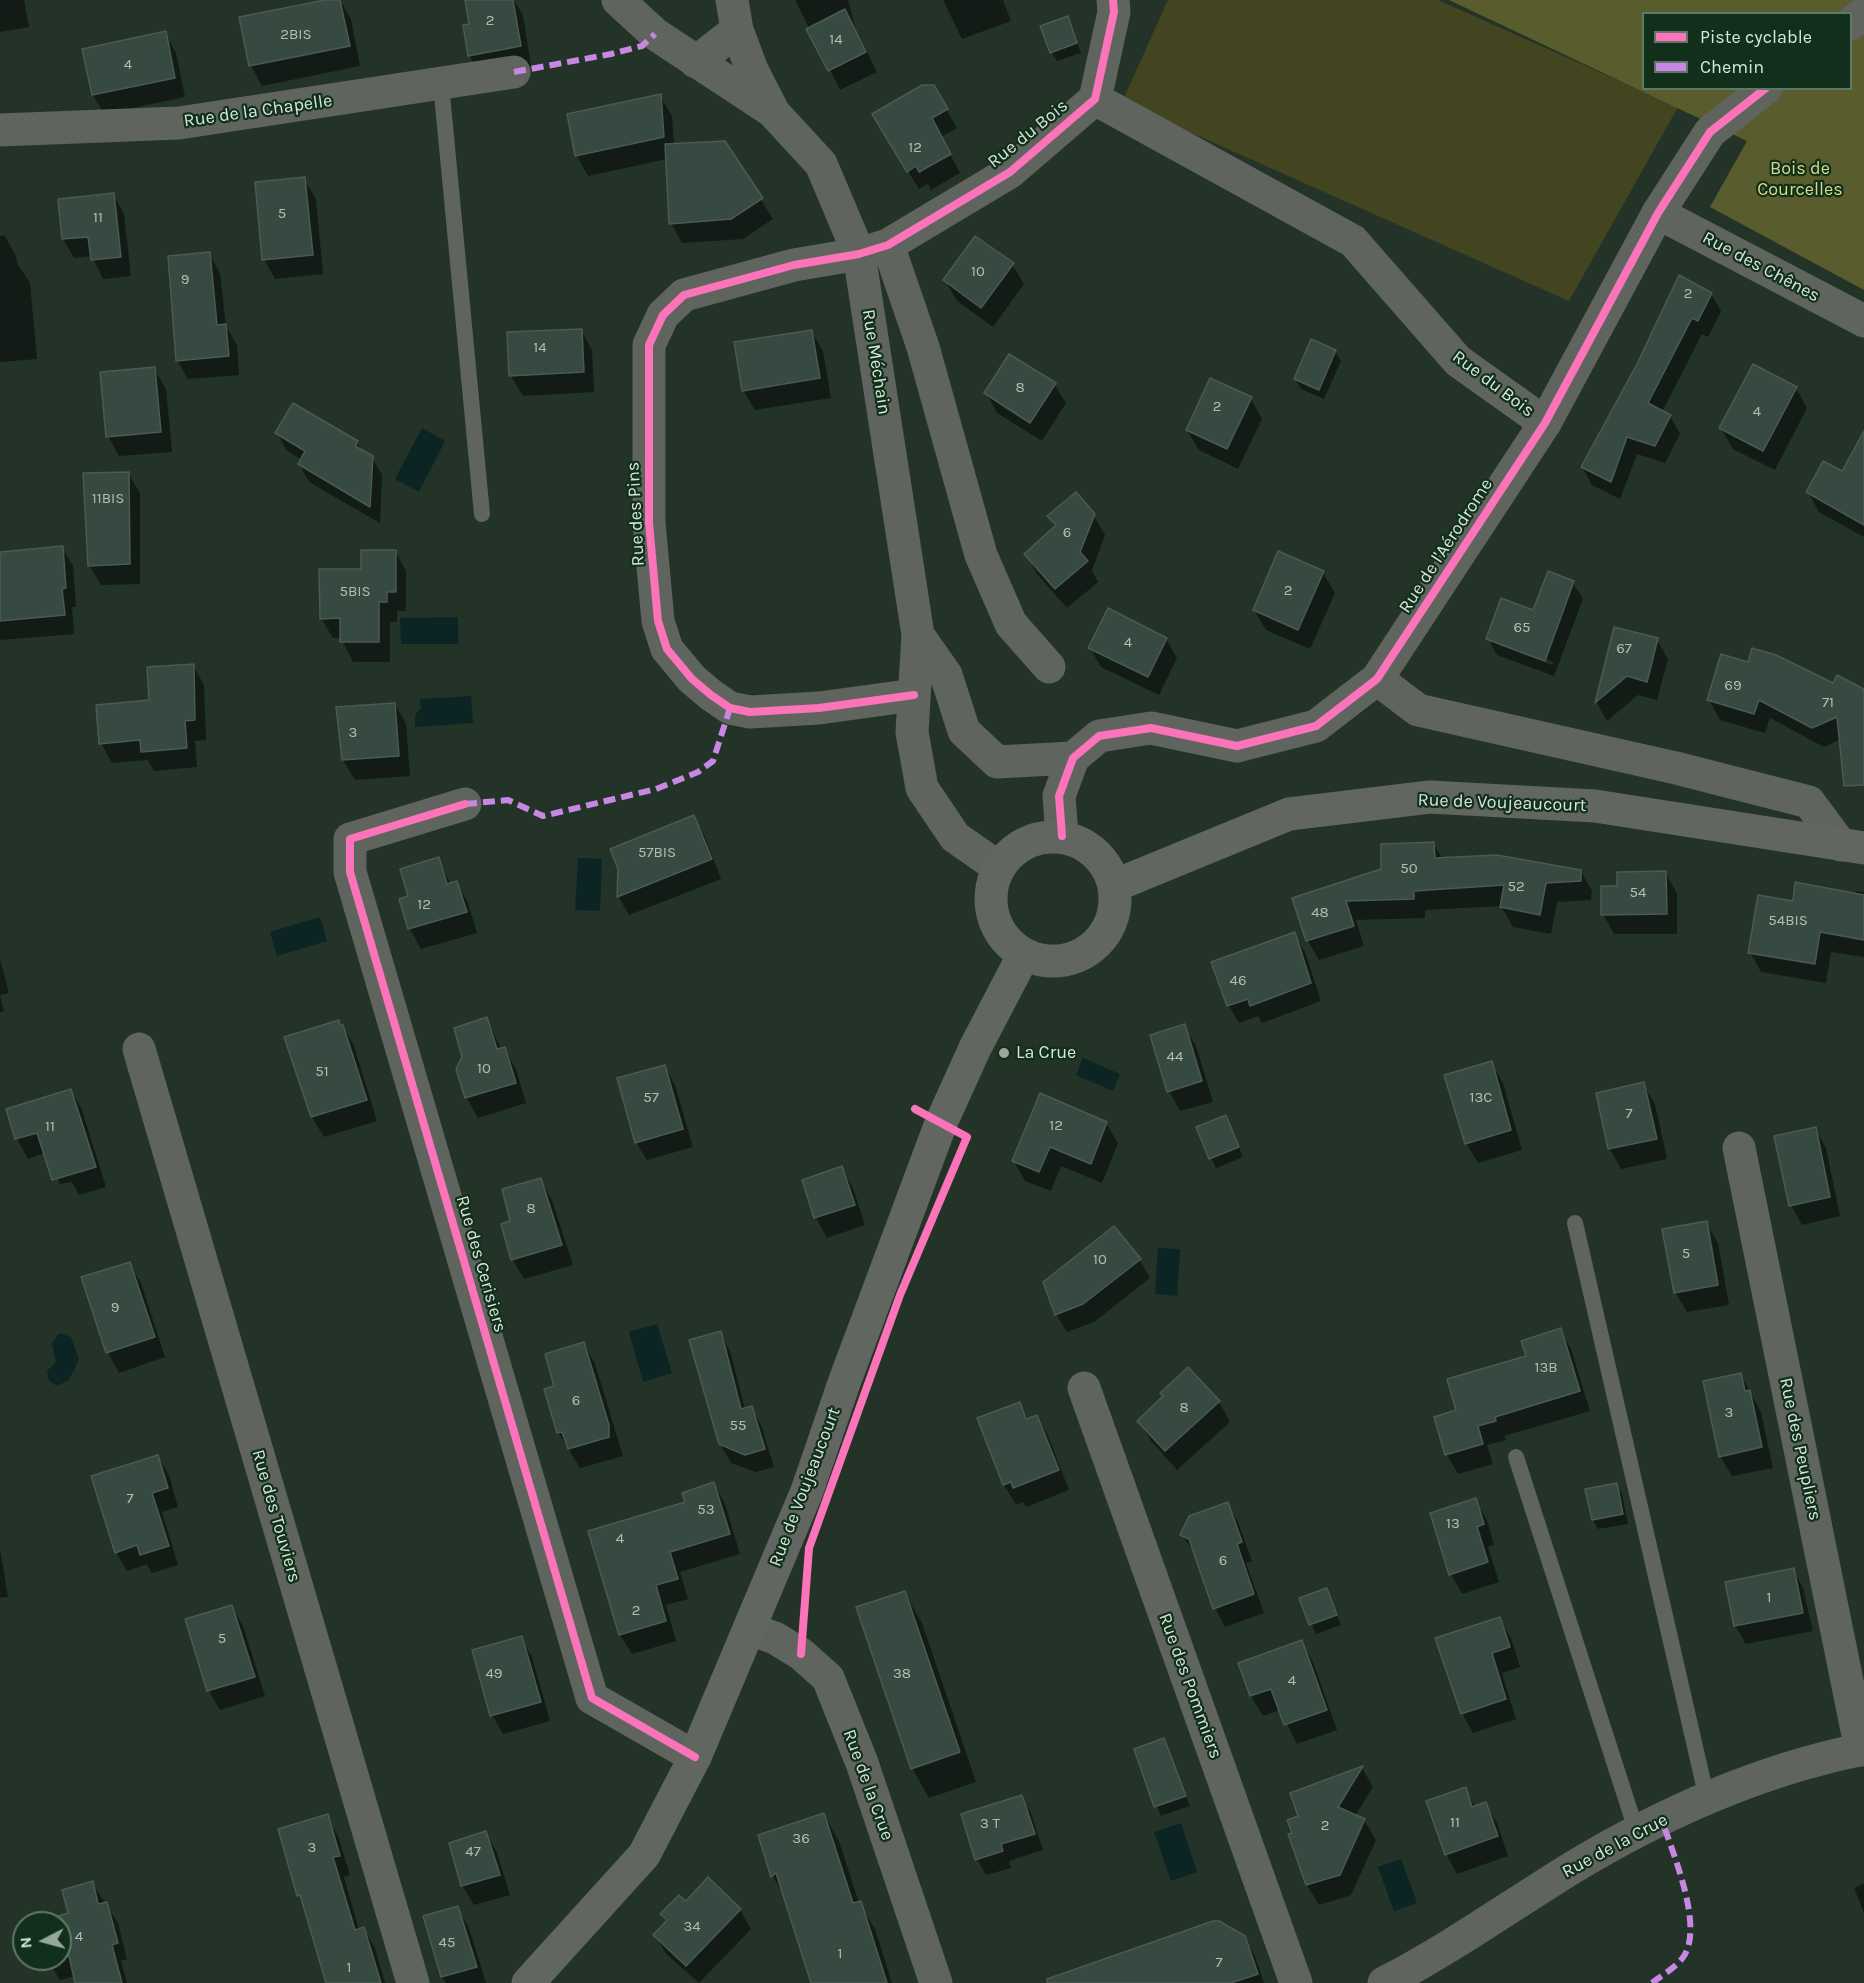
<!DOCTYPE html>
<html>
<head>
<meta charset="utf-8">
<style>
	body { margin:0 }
	#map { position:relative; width:1864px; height:1983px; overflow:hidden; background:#233328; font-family:Karla,sans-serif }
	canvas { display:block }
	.legend { position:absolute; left:1642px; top:12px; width:210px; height:78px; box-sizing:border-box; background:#122f1b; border:2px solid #607967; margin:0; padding:8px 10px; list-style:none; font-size:18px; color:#d6e7d9 }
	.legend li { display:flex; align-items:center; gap:12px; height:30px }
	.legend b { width:30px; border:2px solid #607967 }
	.north { position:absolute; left:12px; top:1911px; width:60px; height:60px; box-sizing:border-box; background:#122f1b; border:2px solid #607967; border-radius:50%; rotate:264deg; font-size:16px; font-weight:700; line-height:24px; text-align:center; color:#d6e7d9 }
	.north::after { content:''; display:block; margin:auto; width:21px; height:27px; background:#97a89b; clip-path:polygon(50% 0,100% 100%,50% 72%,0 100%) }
</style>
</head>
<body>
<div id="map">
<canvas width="1864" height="1983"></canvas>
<ul class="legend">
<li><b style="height:8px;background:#fb73b8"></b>Piste cyclable</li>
<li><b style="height:8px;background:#c787e3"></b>Chemin</li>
</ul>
<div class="north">N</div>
</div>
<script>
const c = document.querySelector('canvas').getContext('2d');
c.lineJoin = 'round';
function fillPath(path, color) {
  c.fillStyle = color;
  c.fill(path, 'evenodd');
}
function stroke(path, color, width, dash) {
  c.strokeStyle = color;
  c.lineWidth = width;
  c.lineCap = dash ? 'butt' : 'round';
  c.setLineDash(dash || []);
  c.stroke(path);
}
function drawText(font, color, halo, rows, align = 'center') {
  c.font = font + ' Karla,sans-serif';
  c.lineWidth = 4.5;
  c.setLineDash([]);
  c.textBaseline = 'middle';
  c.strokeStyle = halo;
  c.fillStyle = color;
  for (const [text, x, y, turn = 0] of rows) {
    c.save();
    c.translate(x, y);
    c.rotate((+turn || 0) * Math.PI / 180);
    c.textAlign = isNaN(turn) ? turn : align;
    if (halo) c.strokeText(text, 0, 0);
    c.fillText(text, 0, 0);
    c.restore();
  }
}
fillPath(new Path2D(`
	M1168 0H1438L1678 107 1569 301 1122 102Z`), '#424520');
fillPath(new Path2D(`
	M1449 0H1864V290L1710 207 1747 141ZM1644 14H1850V88H1644Z`), '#595d2d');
fillPath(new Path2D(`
	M422 428 445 441 419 492 395 479Z
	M458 617V644H401L400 618Z
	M471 696 473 723 415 727V715L421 708 420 699Z
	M578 858 602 859 600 911 575 910Z
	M320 917 327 941 277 956 270 932Z
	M1083 1058 1120 1074 1113 1091 1076 1075Z
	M1158 1248 1180 1249 1177 1296 1155 1294Z
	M657 1324 672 1373 643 1382 629 1332Z
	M59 1333 71 1337 79 1359 69 1380 57 1386 49 1381 47 1371 56 1362 52 1343Z
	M1181 1823 1197 1872 1171 1881 1154 1832Z
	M1401 1859 1417 1903 1394 1911 1378 1867Z`), '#0c2423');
fillPath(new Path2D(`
	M0 0H24L29 27 0 32Z
	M332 0H340L351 19 360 66 262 86 251 66 241 18Z
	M486 0H514L523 15 531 66 480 75 469 55 471 25Z
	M795 0H848L856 30 877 72 840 90Z
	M943 0H1003L1011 21 962 39Z
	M1067 18 1081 53 1057 61 1051 52Z
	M165 34 176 53 185 97 104 114 93 95 84 50Z
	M933 87 957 128 941 137 960 173 931 190 928 184 919 189 874 115Z
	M660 96 672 116 674 145 724 142 773 219 743 239 682 243 671 223 667 159 588 176 577 156 568 116Z
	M304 179 316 199 323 274 275 279 264 259Z
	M113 194 124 214 131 276 103 279 92 256 74 258 63 239 59 201Z
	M0 236H5L16 256 17 263 30 283 37 359 0 362Z
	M209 254 220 273 226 326 237 345 239 375 188 379 177 360Z
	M1012 264 1024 284 993 327 957 301 945 280Z
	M1711 294 1721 311 1708 337 1702 334 1662 412 1670 416 1680 434 1665 463 1637 454 1620 499 1592 485 1582 467 1638 365Z
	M581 330 592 350 594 392 523 396 511 376Z
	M811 331 823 351 831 398 755 410 743 390Z
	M1335 351 1341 361 1324 399 1301 389 1295 379Z
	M154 369 166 389 172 452 119 456 108 436Z
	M1054 384 1066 403 1042 441 997 413 986 393Z
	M1796 388 1807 408 1775 470 1733 449 1721 428Z
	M1251 399 1262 419 1238 469 1199 450 1187 430Z
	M277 433 356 442 363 452 372 457 382 475 380 523 309 482 299 464 302 460 287 451Z
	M1864 435V537L1819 512 1808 492 1842 473Z
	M128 473 140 493V584L101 585 89 565Z
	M1093 515 1105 535 1092 571 1098 582 1067 608 1037 574 1026 554 1056 527 1049 516Z
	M62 548 73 566 76 607H72L74 634 0 640V553Z
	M395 551 406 571V611H397V622H390V662H353L341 638H333L321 618 362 570Z
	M1323 573 1335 593 1310 649 1266 630 1254 610Z
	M1573 583 1583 599 1554 676 1497 655 1488 638 1534 612ZM1499 642 1553 662 1552 665 1499 645Z
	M1615 629 1657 640 1668 659 1657 700 1638 695 1607 721 1597 703Z
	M1166 639 1177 658 1159 695 1101 667 1090 648Z
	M1749 664 1864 691V767L1841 739 1824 747 1770 718 1765 733 1720 720 1709 700Z
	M193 665 204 685 206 740 195 741 197 767 154 771 148 760 112 763 101 743Z
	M395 704 406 724 410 776 355 780 343 760Z
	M694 817 705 837 721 879 629 915 618 896Z
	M1433 843 1443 859 1581 871 1592 891 1591 900 1557 902 1551 934 1513 927 1501 906 1425 910V918L1356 920 1364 946 1319 960 1308 941 1294 899 1383 870Z
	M438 859 451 885 457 883 468 903 477 933 421 949 410 929 401 900 410 897Z
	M1665 872 1677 893V934H1614L1603 914 1619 888Z
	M1856 891 1864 892V957L1831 952 1826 983 1761 972 1750 952 1794 902 1855 894Z
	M1294 934 1305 952 1321 1001 1262 1023 1258 1016 1239 1023 1229 1006 1213 963Z
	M0 959 9 993 0 995Z
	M0 996 4 1011 0 1012Z
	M487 1019 501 1049 504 1048 516 1069 526 1103 478 1118 466 1097Z
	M343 1026 354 1046 377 1121 324 1137 312 1117Z
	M1184 1026 1196 1046 1213 1102 1180 1111 1169 1091Z
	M1491 1063 1503 1083 1522 1150 1478 1163 1466 1143Z
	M665 1067 675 1085 693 1147 647 1160 636 1142Z
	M1643 1084 1655 1104 1667 1159 1621 1169 1610 1149Z
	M71 1090 82 1110 106 1187 79 1195 72 1182 60 1184 45 1153 28 1159 17 1139 8 1110Z
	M1226 1117 1243 1157 1216 1168 1198 1128Z
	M1106 1123 1118 1143 1102 1183 1061 1166 1051 1191 1025 1181 1014 1161Z
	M1815 1129 1826 1148 1840 1216 1802 1225 1791 1205Z
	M841 1168 853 1188 865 1225 827 1238 816 1218 804 1181Z
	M541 1180 552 1200 573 1265 524 1279 512 1259V1222Z
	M1706 1223 1718 1243 1729 1305 1687 1312 1675 1292Z
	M1139 1259 1150 1278 1094 1322 1067 1332 1056 1314Z
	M129 1263 141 1283 165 1357 119 1373 108 1353 83 1278Z
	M1560 1330 1571 1349 1590 1411 1504 1436 1506 1440 1487 1445 1493 1464 1458 1474 1447 1455 1436 1418 1458 1411Z
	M720 1333 730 1351 745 1409 751 1407 761 1425 774 1467 756 1472 731 1463 720 1444Z
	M584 1344 595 1364 623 1456 580 1468 558 1432 556 1387Z
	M1188 1369 1219 1402 1230 1422 1177 1470 1151 1441 1139 1421 1164 1397Z
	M1741 1375 1761 1412 1773 1468 1732 1476 1720 1456Z
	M1019 1404 1028 1419 1037 1416 1048 1436 1069 1490 1026 1507 1023 1502 1016 1505 1004 1485 979 1419Z
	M158 1457 169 1475 178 1507 162 1512 178 1565 152 1573 147 1564 127 1571 116 1552Z
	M714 1484 725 1504 740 1554 680 1572 688 1599 666 1605 676 1641 632 1654 620 1635 590 1532 687 1503Z
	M1616 1484 1622 1494 1628 1524 1598 1529 1593 1520 1587 1490Z
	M1475 1500 1487 1520 1494 1545 1488 1547 1499 1582 1462 1594 1451 1574Z
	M1227 1504 1238 1522 1252 1561 1246 1563 1264 1613 1225 1627 1215 1608 1196 1555 1182 1535Z
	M0 1549 8 1597 0 1598Z
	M1793 1570 1803 1588 1813 1631 1746 1644 1735 1625Z
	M1326 1590 1341 1625 1316 1634 1301 1599Z
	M904 1592 922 1623 976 1782 929 1798 912 1768Z
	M232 1607 243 1626 265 1696 220 1710 209 1691Z
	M1499 1619 1511 1638 1520 1667 1502 1673 1516 1719 1473 1733 1462 1713Z
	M521 1638 532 1657 550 1721 503 1734 492 1715Z
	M1301 1642 1313 1662 1337 1730 1297 1744 1280 1710 1263 1716 1251 1696 1240 1664Z
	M1164 1740 1190 1806 1161 1816 1136 1750Z
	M1362 1768 1373 1787 1355 1816 1364 1820 1376 1840 1351 1895 1319 1905 1307 1885 1289 1835 1294 1834 1300 1817 1292 1794Z
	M1465 1789 1475 1807 1485 1804 1497 1823 1508 1856 1457 1874 1446 1854Z
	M1021 1797 1031 1813 1043 1850 1009 1861 1011 1868 986 1875 977 1859Z
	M824 1815 839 1841 859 1903 875 1929 892 1983H812L786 1899 773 1877 760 1836Z
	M327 1816 338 1836 350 1875 344 1877 359 1930 364 1929 375 1948 385 1983H328L280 1830Z
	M486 1833 497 1853 510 1895 474 1905 462 1885Z
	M92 1883 118 1923 127 1959 121 1961 127 1983H77L75 1976 60 1980 48 1961V1959H60V1923L38 1922 70 1914Z
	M1864 1883V1913L1854 1888Z
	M457 1908 469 1928 486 1983H446L442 1977Z
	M740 1910 751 1929 699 1983 666 1954 655 1935 667 1923 662 1914Z
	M1244 1937 1255 1956 1264 1983H1057Z`), '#0007');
const building = new Path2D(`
	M325 0H340L350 46 249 66 239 17Z
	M465 0H513L521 46 468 56 463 25 469 24Z
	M845 9 866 52 828 71 806 29Z
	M1068 16 1077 43 1050 53 1040 26Z
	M166 31 175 78 92 95 82 49Z
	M922 85H934L948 109 932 118 951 154 919 172 916 166 907 172 872 114Z
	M661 94 664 137 575 156 567 114Z
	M725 141 763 198 731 219 669 224 665 144Z
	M305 177 313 255 262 260 255 182Z
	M114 193 121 257 91 260 88 237 62 239 58 199Z
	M975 236 1014 263 981 308 943 280Z
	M210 252 217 325 226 324 229 356 176 361 168 256Z
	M1679 275 1712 293 1698 321 1692 318 1648 403 1671 415 1655 446 1627 437 1611 482 1581 467 1637 364Z
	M582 329 584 372 509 376 507 332Z
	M812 330 820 378 742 391 734 342Z
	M1311 339 1336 350 1319 390 1294 379Z
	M1009 354 1056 383 1030 423 984 393Z
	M1753 364 1797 387 1763 451 1719 428Z
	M155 367 161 432 106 437 100 372Z
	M1210 378 1252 397 1227 449 1186 430Z
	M293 403 358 441 355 446 373 456 370 507 298 464 305 451 275 433Z
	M1864 431V525L1806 492 1823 461 1842 471Z
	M129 472 130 564 88 566 83 473Z
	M1076 492 1095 514 1080 552 1088 561 1055 589 1024 554 1056 525 1047 516Z
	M63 546 66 588 62 589 65 615 0 621V552Z
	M361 550H396V592H387V602H379V642H340V618L320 619 319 569H361Z
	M1278 551 1324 571 1298 630 1253 610Z
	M1548 571 1574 581 1545 661 1486 639 1501 598 1533 610Z
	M1108 608 1167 638 1148 677 1088 648Z
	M1614 627 1658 638 1647 682 1627 676 1595 703Z
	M1752 648 1776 655 1833 683 1837 675 1864 689V785L1844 786 1837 717 1812 728 1759 700 1754 714 1707 700 1721 654 1748 662Z
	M194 664 195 720 185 721 187 748 141 752 140 740 99 744 96 705 149 700 147 667Z
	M395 703 399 756 342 760 336 707Z
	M694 815 712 859 617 897 618 869 610 849Z
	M1434 842 1435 858 1497 855 1581 870V881L1546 883 1540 915 1500 907 1504 885 1414 891V899L1346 901 1354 926 1306 941 1292 898 1381 869V844Z
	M439 857 447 884 457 881 467 912 408 929 399 899 408 896 400 869Z
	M1666 871 1667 914 1601 915V886H1617V872Z
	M1795 882 1864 895V940L1820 932 1815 964 1748 953 1758 895 1793 901Z
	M1295 932 1311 983 1250 1006 1248 999 1227 1006 1211 962Z
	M487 1017 497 1049 505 1047 516 1083 465 1098 456 1069 462 1057 454 1028Z
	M339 1020 340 1025H343L367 1100 311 1117 284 1037Z
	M1185 1024 1202 1081 1167 1092 1150 1035Z
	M1492 1061 1511 1130 1465 1144 1444 1075Z
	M665 1065 683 1129 635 1143 617 1078Z
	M1644 1082 1657 1139 1608 1149 1596 1093Z
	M71 1089 96 1167 52 1180 37 1133 15 1139 6 1109Z
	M1040 1093 1107 1122 1091 1164 1050 1147 1039 1172 1012 1161Z
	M1226 1115 1239 1147 1209 1159 1196 1127Z
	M1816 1127 1830 1197 1789 1206 1774 1136Z
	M842 1166 855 1205 814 1218 802 1180Z
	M541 1178 562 1245 511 1260 501 1224 510 1221 502 1189Z
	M1707 1221 1718 1285 1674 1293 1662 1229Z
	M1114 1226 1141 1259 1083 1304 1055 1315 1043 1282Z
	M130 1262 155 1337 106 1353 81 1277Z
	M1561 1328 1580 1391 1495 1417 1496 1421 1478 1426 1483 1444 1445 1455 1434 1417 1456 1410 1447 1379 1526 1356 1521 1341Z
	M721 1331 741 1409 752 1406 765 1449 745 1455 719 1444 689 1340Z
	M584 1342 609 1425V1437L568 1449 562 1432 557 1433 544 1389 554 1386 545 1354Z
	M1188 1367 1220 1401 1165 1451 1137 1421 1163 1396 1160 1393Z
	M1741 1373 1745 1391 1750 1390 1762 1447 1719 1457 1703 1381Z
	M1020 1402 1026 1419 1037 1415 1059 1470 1013 1488 1011 1482 1003 1485 977 1418Z
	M158 1455 168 1488 152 1493 169 1546 140 1555 137 1545 115 1553 91 1476Z
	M714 1482 730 1534 670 1552 678 1579 656 1585 666 1621 619 1635 588 1531 685 1502 682 1493Z
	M1617 1483 1623 1514 1592 1520 1585 1489Z
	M1476 1498 1484 1524 1477 1527 1488 1562 1449 1575 1430 1513Z
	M1228 1502 1242 1542 1237 1544 1254 1594 1213 1609 1189 1539 1180 1535 1189 1516Z
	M1794 1568 1803 1613 1734 1626 1725 1582Z
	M1327 1588 1337 1615 1309 1625 1299 1598Z
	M905 1591 960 1752 911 1769 856 1607Z
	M232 1605 255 1677 207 1691 185 1619Z
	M1500 1617 1510 1647 1492 1653 1506 1699 1461 1714 1435 1638Z
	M522 1636 541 1702 490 1716 472 1650Z
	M1302 1640 1327 1710 1284 1725 1271 1689 1250 1696 1238 1663Z
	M1164 1738 1186 1796 1154 1807 1134 1749Z
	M1363 1766 1338 1807 1365 1819 1340 1875 1306 1885 1288 1834 1292 1833 1287 1820 1298 1816 1290 1793Z
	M1466 1787 1472 1807 1486 1802 1498 1836 1445 1855 1426 1801Z
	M1022 1795 1035 1834 1001 1844 1003 1851 975 1860 961 1814Z
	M824 1813 853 1903 861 1901 887 1983H811L776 1873 771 1877 758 1835Z
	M328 1814 340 1856 333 1857 355 1930 364 1927 381 1983H326L300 1895 297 1896 278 1829Z
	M486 1831 500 1875 461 1886 449 1843Z
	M708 1877 741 1909 686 1966 653 1935 667 1920 660 1914 679 1895 686 1901Z
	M93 1881 98 1904 107 1902 118 1943 112 1945 122 1983H75L69 1956 60 1958V1923H37L68 1913 62 1890Z
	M458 1906 477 1967 441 1977 423 1916Z
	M1213 1921H1219L1245 1936 1258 1974 1231 1983H1047V1979Z`);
fillPath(building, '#364a41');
stroke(building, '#4b5a52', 1.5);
stroke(new Path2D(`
	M441 84 482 514
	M1575 1223 1707 1799
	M1516 1457 1637 1833`), '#5f645e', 16);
stroke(new Path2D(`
	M618 0 655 34 772 111
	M732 0 737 30
	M696 62 737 30 752 70 774 113 821 164 859 254 918 635 912 732 922 788 955 837 998 867
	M1095 99 1353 241 1458 361 1545 423
	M0 130 179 123 514 72
	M1658 213 1864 321
	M888 245 923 347 981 555 1011 624 1049 667
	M918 635 946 675 964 731 997 762 1073 758
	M914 695 819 708 750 712 730 708 711 695 692 679 667 649 658 621 649 523V345L663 315 684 295 794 265 859 254 888 245 1010 172 1095 99 1114 12 1113 0
	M465 804 350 839V872L592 1698 695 1757
	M139 1049 413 1983
	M1739 1148 1861 1750
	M1084 1388 1296 1983
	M749 1629 775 1638 801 1654 828 1678 862 1763 936 1983
	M1384 1983C1448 1950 1506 1909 1567 1871 1657 1816 1759 1770 1864 1749`), '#5f645e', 33);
stroke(new Path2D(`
	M1850 24 1864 13
	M1377 679 1418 710 1676 768 1809 802 1841 845
	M1062 836 1059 796 1073 758 1099 736 1151 728 1237 746 1316 726 1377 679 1545 423 1658 213 1710 132 1766 88`), '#5f645e', 33);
stroke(new Path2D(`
	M991 899a62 62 0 1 1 124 0a62 62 0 1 1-124 0Z
	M1116 885 1289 814 1430 797 1595 806 1864 848
	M528 1983 644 1855 695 1757 807 1491 844 1383 941 1123 975 1048 1023 956`), '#616660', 33);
stroke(new Path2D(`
	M514 72 611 54 642 46 655 34
	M465 804 508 800 543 816 656 789 698 772 713 761 730 708
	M1652 1983C1661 1976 1673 1969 1681 1960 1707 1931 1672 1852 1662 1820`), '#c787e3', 6, [12, 6]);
stroke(new Path2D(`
	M914 695 819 708 750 712 730 708 711 695 692 679 667 649 658 621 649 523V345L663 315 684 295 794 265 859 254 888 245 1010 172 1095 99 1114 12 1113 0
	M465 804 350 839V872L592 1698 695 1757
	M1062 836 1059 796 1073 758 1099 736 1151 728 1237 746 1316 726 1377 679 1545 423 1658 213 1710 132 1766 88
	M801 1654 809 1548 900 1295 967 1137 915 1109`), '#fb73b8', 8);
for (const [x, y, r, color] of [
	[1004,1053,6,"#97a89b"]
]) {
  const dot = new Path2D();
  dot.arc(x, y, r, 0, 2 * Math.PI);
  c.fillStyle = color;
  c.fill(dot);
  stroke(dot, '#122f1b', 2);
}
drawText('15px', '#aec0b3', null, [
	["2",490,21],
	["2BIS",296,35],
	["14",836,40],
	["4",128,65],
	["12",915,148],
	["5",282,214],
	["11",98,218],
	["10",978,272],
	["9",185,280],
	["2",1688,294],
	["14",540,348],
	["8",1020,388],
	["2",1217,407],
	["4",1757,412],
	["11BIS",108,499],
	["6",1067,533],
	["2",1288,591],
	["5BIS",355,592],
	["65",1522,628],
	["4",1128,643],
	["67",1624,649],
	["69",1733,686],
	["71",1828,703],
	["3",353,733],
	["57BIS",657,853],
	["50",1409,869],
	["52",1516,887],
	["54",1638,893],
	["12",424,905],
	["48",1320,913],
	["54BIS",1788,921],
	["46",1238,981],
	["44",1175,1057],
	["10",484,1069],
	["51",322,1072],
	["57",651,1098],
	["13C",1481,1098],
	["7",1629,1114],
	["12",1056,1126],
	["11",50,1127],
	["8",531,1209],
	["5",1686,1254],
	["10",1100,1260],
	["9",115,1308],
	["13B",1546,1368],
	["6",576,1401],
	["8",1184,1408],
	["3",1729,1413],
	["55",738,1426],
	["7",130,1499],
	["53",706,1510],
	["13",1453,1524],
	["4",620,1539],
	["6",1223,1561],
	["1",1769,1598],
	["2",636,1611],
	["5",222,1639],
	["49",494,1674],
	["38",902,1674],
	["4",1292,1681],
	["11",1455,1823],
	["3 T",990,1824],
	["2",1325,1826],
	["36",801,1839],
	["3",312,1848],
	["47",473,1852],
	["34",692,1927],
	["4",79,1937],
	["45",447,1943],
	["1",840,1954],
	["7",1219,1963],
	["1",349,1968]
]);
drawText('18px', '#d6e7d9', '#122f1b', [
	["Rue de la Chapelle",258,111,-8],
	["Rue du Bois",1028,134,-39],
	["Rue des Chênes",1761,267,28],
	["Rue Méchain",876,362,81],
	["Rue du Bois",1493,384,37],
	["Rue des Pins",636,514,-93],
	["Rue de l'Aérodrome",1446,546,-57],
	["Rue de Voujeaucourt",1502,803,2],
	["Rue des Cerisiers",481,1264,74],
	["Rue des Peupliers",1800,1449,78],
	["Rue de Voujeaucourt",805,1487,-69],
	["Rue des Touviers",276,1516,74],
	["Rue des Pommiers",1190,1686,70],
	["Rue de la Crue",868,1785,70],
	["Rue de la Crue",1615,1846,-28]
]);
drawText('18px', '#d7da88', '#122f1b', [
	["Bois de",1800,169],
	["Courcelles",1800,190]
]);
drawText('18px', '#d6e7d9', '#122f1b', [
	["La Crue",1016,1053]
], 'left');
</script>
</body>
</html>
